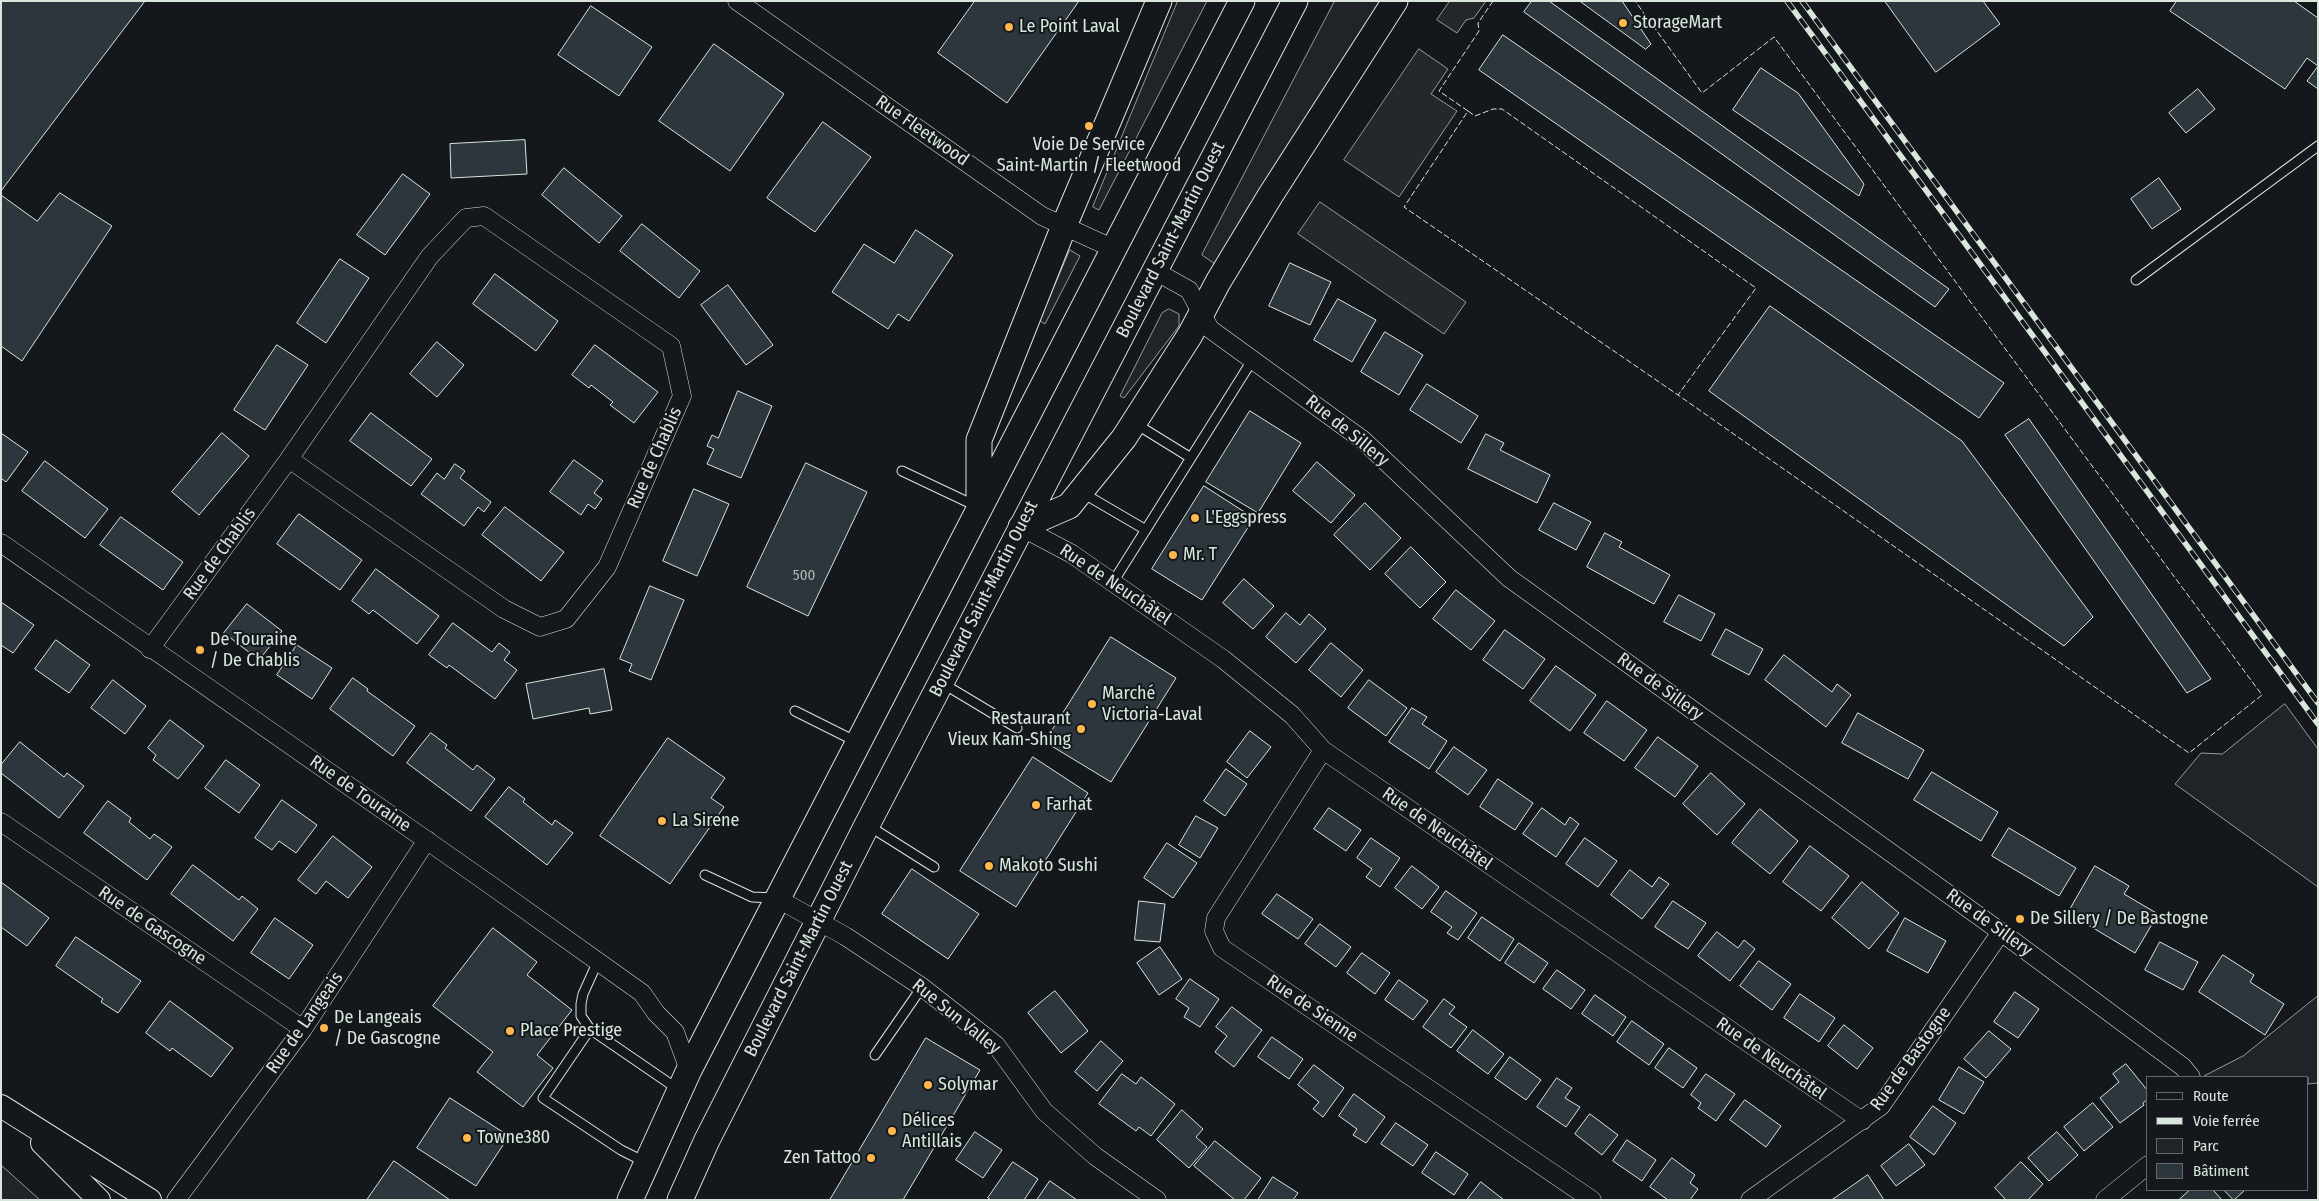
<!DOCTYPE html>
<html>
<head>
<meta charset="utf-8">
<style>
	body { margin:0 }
	#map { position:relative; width:2319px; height:1201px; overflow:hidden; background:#14181c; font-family:"Fira Sans Condensed",sans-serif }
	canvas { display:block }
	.frame { position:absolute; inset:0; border:2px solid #d8e6dc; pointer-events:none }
	.legend { position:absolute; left:2146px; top:1076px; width:162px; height:115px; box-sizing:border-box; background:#14181c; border:1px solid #626a69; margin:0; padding:6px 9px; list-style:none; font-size:15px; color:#d8e6dc }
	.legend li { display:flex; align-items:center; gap:10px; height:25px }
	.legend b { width:25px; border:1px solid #626a69 }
</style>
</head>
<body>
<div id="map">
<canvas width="2319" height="1201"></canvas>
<div class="frame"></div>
<ul class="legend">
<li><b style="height:6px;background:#14181c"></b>Route</li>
<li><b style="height:6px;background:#d8e6dc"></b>Voie ferrée</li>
<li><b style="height:14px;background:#202428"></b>Parc</li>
<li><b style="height:14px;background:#2c363c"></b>Bâtiment</li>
</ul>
</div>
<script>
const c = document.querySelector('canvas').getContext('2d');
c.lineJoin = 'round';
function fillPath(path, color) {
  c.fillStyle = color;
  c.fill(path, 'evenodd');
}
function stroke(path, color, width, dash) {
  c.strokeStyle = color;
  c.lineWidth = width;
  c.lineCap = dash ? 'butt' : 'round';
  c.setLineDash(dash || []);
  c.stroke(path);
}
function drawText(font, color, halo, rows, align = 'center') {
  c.font = font + ' "Fira Sans Condensed",sans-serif';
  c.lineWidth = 4;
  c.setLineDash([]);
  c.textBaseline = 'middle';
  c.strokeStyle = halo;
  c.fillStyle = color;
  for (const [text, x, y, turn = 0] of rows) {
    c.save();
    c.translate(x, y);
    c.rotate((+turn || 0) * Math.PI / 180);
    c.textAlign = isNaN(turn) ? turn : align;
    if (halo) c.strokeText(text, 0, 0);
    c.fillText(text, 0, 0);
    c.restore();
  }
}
const green = new Path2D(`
	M1178 1H1207L1099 210 1093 207Z
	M1335 1H1380L1215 264 1202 255Z
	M1070 250 1080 256 1045 324 1040 321Z
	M1169 309 1179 314V326L1124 398 1120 396 1162 313Z
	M2285 704 2318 749V887L2175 784 2201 753 2222 754Z
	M2318 996V1083L2308 1084V1077H2202L2243 1056Z
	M1 1165 40 1200H1Z`);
fillPath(green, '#202428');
stroke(green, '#939e99', 1);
const parking = new Path2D(`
	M1450 1H1486L1474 18 1466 20 1457 33 1437 20Z
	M1419 49 1448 69 1431 94 1457 111 1399 197 1344 160Z
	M1320 202 1466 302 1444 334 1298 234Z`);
fillPath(parking, '#24282b');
stroke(parking, '#939e99', 1);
const building = new Path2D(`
	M1 1H145L1 191Z
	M975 1H1079L1007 103 938 53Z
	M1532 1H1549L1949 289 1935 307 1524 12Z
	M1580 1H1622L1651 44 1646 49Z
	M1885 1H1983L2000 24 1936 72Z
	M2177 1H2294L2318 18V89L2307 81 2318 66 2307 58 2285 89 2170 11Z
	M591 6 652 47 619 96 558 55Z
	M1503 35 2004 383 1979 418 1479 70Z
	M714 44 784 94 730 171 659 121Z
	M1761 68 1798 93 1864 184 1859 196 1733 110Z
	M2198 89 2215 109 2186 133 2169 113Z
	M823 122 871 157 815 232 767 198Z
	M525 140 527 174 451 178 450 144Z
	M564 168 622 216 599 243 542 195Z
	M403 174 430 194 385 255 357 235Z
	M2159 178 2181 209 2152 229 2131 199Z
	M60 193 112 226 22 361 1 346V195L37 221Z
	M642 224 700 271 679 298 620 251Z
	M916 230 953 255 909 321 898 314 888 329 832 292 864 244 894 263Z
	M340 259 369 278 326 343 297 323Z
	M1290 263 1331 282 1310 325 1269 306Z
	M495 274 558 321 536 351 473 304Z
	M728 285 773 345 746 365 701 305Z
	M1338 299 1376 320 1352 362 1314 340Z
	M1770 306 1962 441 2093 617 2064 646 1709 391Z
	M1385 332 1423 355 1399 395 1361 372Z
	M437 342 464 365 437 397 410 374Z
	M277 345 308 365 265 430 234 410Z
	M595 345 658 392 634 423 610 405 613 402 591 385 589 388 572 375Z
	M1427 384 1478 416 1461 443 1410 410Z
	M738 391 772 406 741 478 707 464 714 449 707 446 712 435 718 438Z
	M1250 411 1301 443 1258 513 1206 482Z
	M371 413 432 459 411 486 350 441Z
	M2029 419 2211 679 2187 693 2005 435Z
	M1 433 28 452 6 482 1 478Z
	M222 433 249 456 199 515 172 492Z
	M1486 434 1504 443 1500 450 1550 475 1537 503 1468 469Z
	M574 460 603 481 594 493 602 499 595 509 588 504 581 515 550 492Z
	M45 461 108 509 85 538 22 491Z
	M1317 462 1355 495 1331 523 1293 491Z
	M806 463 867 492 808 616 747 587Z
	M455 464 465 471 460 478 491 502 484 512 478 507 464 526 421 494 437 473 444 479Z
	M1204 486 1254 518 1202 600 1152 569Z
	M694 489 729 504 697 576 663 561Z
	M1365 503 1401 538 1370 570 1334 535Z
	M1554 503 1591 522 1576 550 1539 530Z
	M505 507 564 552 541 581 482 535Z
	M299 514 362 560 340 590 277 544Z
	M121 517 183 562 163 590 100 545Z
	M1605 533 1622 542 1619 547 1670 575 1654 604 1587 567Z
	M1411 547 1446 582 1420 608 1385 574Z
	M376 569 439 616 417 644 373 610 369 614 352 601Z
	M1244 579 1274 606 1253 629 1223 603Z
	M650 586 684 600 651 680 629 671 632 664 620 659Z
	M1456 590 1495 621 1471 650 1433 619Z
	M1679 595 1715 614 1701 641 1664 622Z
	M1 602 34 625 13 653 1 645Z
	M247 604 282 631 259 660 224 633Z
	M1286 613 1300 625 1309 614 1326 629 1296 663 1266 637Z
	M453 623 492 652 499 643 510 652 504 660 517 670 495 699 449 665 447 668 429 655Z
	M1726 629 1763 649 1749 675 1712 655Z
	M1505 630 1545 659 1523 689 1483 660Z
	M1111 637 1176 678 1111 782 1045 742Z
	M56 640 90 665 69 693 35 669Z
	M1331 643 1363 670 1341 697 1309 670Z
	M297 645 332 668 312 699 277 675Z
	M1784 655 1832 692 1837 684 1851 695 1826 727 1765 680Z
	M1556 666 1596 695 1570 731 1530 701Z
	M604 669 612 710 590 714 589 708 533 719 526 684Z
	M353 678 368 689 367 691 415 726 393 756 330 709Z
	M113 680 146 706 125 734 91 708Z
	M1369 680 1407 708 1386 736 1348 708Z
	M1607 701 1647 730 1624 761 1584 733Z
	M1412 708 1427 717 1422 724 1447 741 1429 769 1389 742Z
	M1858 713 1924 750 1908 779 1842 743Z
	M170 720 204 746 178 779 153 760 156 755 148 748Z
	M1250 731 1271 747 1247 778 1227 762Z
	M431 733 447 745 445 748 473 770 477 765 495 779 471 811 407 763Z
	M1658 737 1698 766 1675 797 1635 768Z
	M668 738 725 778 711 798 724 807 670 884 600 836Z
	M20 742 64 777 67 773 84 786 59 818 1 773V765Z
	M1454 747 1487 770 1468 795 1436 772Z
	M1033 757 1088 793 1016 907 960 871Z
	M226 760 260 785 239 813 205 788Z
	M1226 769 1247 784 1225 816 1204 801Z
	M1932 772 1998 812 1981 841 1914 800Z
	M1711 773 1745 804 1717 835 1683 804Z
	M1498 779 1533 803 1515 830 1480 807Z
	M509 787 525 799 523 802 552 825 555 820 573 833 547 865 485 817Z
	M282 800 317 825 296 853 279 841 272 850 255 838Z
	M108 801 131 818 129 822 150 839 154 834 172 847 147 880 84 833Z
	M1329 808 1361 830 1346 851 1314 829Z
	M1542 808 1565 825 1570 817 1579 824 1556 857 1523 834Z
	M1760 809 1798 841 1770 874 1732 843Z
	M1196 816 1218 828 1200 858 1179 845Z
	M2009 828 2076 868 2059 896 1992 856Z
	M333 836 372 867 348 898 326 881 316 894 298 880Z
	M1371 838 1400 858 1380 887 1366 877 1372 869 1357 858Z
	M1585 838 1617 861 1598 887 1566 864Z
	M1167 843 1197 863 1173 898 1144 878Z
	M1810 846 1849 876 1821 911 1783 882Z
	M193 865 239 900 242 896 258 909 233 941 171 894Z
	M1412 866 1439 887 1422 909 1395 888Z
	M2095 866 2129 886 2124 894 2158 914 2135 953 2068 913Z
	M912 869 979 914 948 959 882 914Z
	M1630 870 1652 887 1659 877 1669 884 1642 919 1611 895Z
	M1 882 49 918 27 946 1 927Z
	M1862 882 1899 913 1869 949 1832 918Z
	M1446 891 1477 913 1458 940 1447 933 1452 927 1431 912Z
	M1277 894 1313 919 1298 939 1262 914Z
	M1139 901 1165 904 1160 942 1135 940Z
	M1673 901 1706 923 1688 949 1655 927Z
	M1482 917 1514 939 1500 961 1468 938Z
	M275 918 313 945 289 979 251 953Z
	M1905 918 1946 941 1928 973 1887 951Z
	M1320 924 1351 947 1336 967 1305 944Z
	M493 928 537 962 527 975 572 1010 537 1055 553 1068 523 1107 477 1072 493 1052 433 1006Z
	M1717 932 1738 948 1744 940 1755 949 1730 981 1698 956Z
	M76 937 141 981 118 1013 101 1002 103 999 56 966Z
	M2160 942 2198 962 2183 990 2145 970Z
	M1519 943 1548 963 1534 983 1505 963Z
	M1160 947 1182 979 1159 995 1137 963Z
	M1362 953 1390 973 1375 994 1347 973Z
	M2223 955 2254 975 2250 982 2284 1004 2265 1035 2199 992Z
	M1759 961 1791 984 1772 1010 1740 986Z
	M1557 970 1585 990 1571 1009 1543 989Z
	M1190 979 1219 999 1200 1027 1184 1017 1189 1008 1176 999Z
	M1399 980 1428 1001 1413 1020 1385 1000Z
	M1055 991 1088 1031 1061 1053 1028 1013Z
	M2015 992 2039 1009 2018 1038 1994 1022Z
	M1800 994 1835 1018 1819 1042 1784 1018Z
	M1595 995 1626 1017 1613 1036 1582 1014Z
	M1444 999 1455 1007 1449 1014 1467 1027 1451 1048 1423 1027Z
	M170 1001 233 1048 211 1077 172 1048 170 1051 146 1033Z
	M1232 1007 1262 1030 1234 1067 1215 1052 1227 1036 1216 1027Z
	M1632 1021 1664 1044 1649 1065 1617 1042Z
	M1844 1025 1873 1048 1857 1069 1828 1046Z
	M1473 1030 1504 1054 1488 1074 1457 1051Z
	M1989 1031 2011 1049 1986 1078 1964 1059Z
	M1272 1037 1303 1059 1289 1079 1258 1057Z
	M926 1038 980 1070 903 1200H830Z
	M1101 1041 1123 1061 1097 1091 1075 1072Z
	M1669 1048 1697 1068 1683 1088 1655 1068Z
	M1510 1057 1541 1080 1526 1100 1495 1078Z
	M2126 1064 2148 1091V1099L2143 1103 2144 1105 2120 1123 2100 1098 2119 1082 2113 1074Z
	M1314 1065 1344 1088 1323 1117 1313 1109 1319 1102 1298 1085Z
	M1959 1067 1984 1082 1964 1114 1939 1100Z
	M1122 1074 1136 1084 1141 1077 1175 1104 1151 1136 1139 1127 1136 1131 1099 1104Z
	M1706 1074 1735 1094 1716 1121 1698 1108 1701 1103 1691 1095Z
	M1557 1078 1572 1088 1565 1098 1580 1107 1566 1127 1537 1107Z
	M1354 1094 1385 1117 1366 1143 1353 1135 1357 1129 1339 1116Z
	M450 1098 509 1136 476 1186 417 1148Z
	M1745 1100 1781 1126 1766 1147 1730 1120Z
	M2093 1103 2113 1127 2084 1151 2064 1127Z
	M1933 1106 1956 1123 1934 1155 1910 1137Z
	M1182 1110 1203 1129 1196 1137 1207 1147 1189 1168 1157 1140Z
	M1590 1114 1618 1135 1602 1155 1575 1134Z
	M1396 1123 1428 1145 1413 1166 1381 1144Z
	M975 1132 1002 1150 983 1178 956 1160Z
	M2057 1132 2078 1155 2049 1181 2028 1158Z
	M1627 1140 1656 1160 1642 1181 1613 1161Z
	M1215 1141 1261 1178 1244 1200H1235L1194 1166Z
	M1909 1144 1925 1165 1896 1186 1881 1166Z
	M1436 1152 1468 1174 1454 1195 1422 1173Z
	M1672 1158 1695 1175 1690 1183 1698 1189 1690 1200H1668L1650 1187Z
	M394 1161 450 1200H367Z
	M1013 1162 1038 1179 1024 1200H991L988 1198Z
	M2021 1162 2043 1184 2028 1200H2006L1995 1188Z
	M1868 1175 1884 1200H1832Z
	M1273 1177 1298 1193 1293 1200H1258Z
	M1050 1181 1077 1200H1037Z
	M1481 1182 1504 1200H1467Z
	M2190 1190H2213L2222 1200H2179Z
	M2224 1190H2245L2234 1200Z`);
fillPath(building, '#2c363c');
stroke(building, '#d8e6dc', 1);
const service = new Path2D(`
	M2136 280 2318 146
	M1136 424 1191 458
	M902 471 976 506
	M1081 492 1146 530
	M1113 582 1253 359
	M942 683 1017 728
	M795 711 857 742
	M869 826 934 867
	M705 875 752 897 775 898
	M598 961 583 994 581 1004V1016L590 1029 679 1090
	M590 1029 543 1098 621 1150 645 1162
	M875 1055 922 987`);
const minor = new Path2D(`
	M737 1 1042 216 1114 249
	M1155 271 1189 290 1210 329 1363 440 1509 578 2001 932 2183 1067 2191 1077
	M1021 527 1072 554 1223 659 1292 715 1323 750 1862 1121
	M1 543 482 879 642 993 656 1013 675 1032 689 1070
	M150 649 289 459 430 256 466 218 484 216 671 346 682 396 607 567 566 619 540 627 504 609 289 459
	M1323 750 1216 918 1214 931 1222 948 1592 1200
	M1 822 303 1029
	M778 899 845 936 922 987 996 1045 1044 1111 1095 1156 1157 1200
	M176 1200 303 1029 427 840
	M1750 1200 1881 1106 2001 932
	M2105 1200 2148 1165`);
const tertiary = new Path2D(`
	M1 1106 150 1200
	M42 1143 99 1200`);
const secondary = new Path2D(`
	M979 503V440L1064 226 1159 1
	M1021 527 1069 506 1124 438 1190 335 1218 282 1270 196 1395 1
	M630 1200 689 1070 1242 1
	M680 1200 707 1140 867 825 1295 1`);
stroke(service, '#d8e6dc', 11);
stroke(minor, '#d8e6dc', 19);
stroke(tertiary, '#d8e6dc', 24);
stroke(secondary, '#d8e6dc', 27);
stroke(service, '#14181c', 9);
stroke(minor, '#14181c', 18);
stroke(tertiary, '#14181c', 22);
stroke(secondary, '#14181c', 25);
const rail = new Path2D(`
	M1787 1 2318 724
	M1802 1 2318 703`);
stroke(rail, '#d8e6dc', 5.5);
stroke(rail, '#14181c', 4, [11]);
stroke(new Path2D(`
	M1493 1 1478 23 1479 31 1439 91 1468 111 1404 207 1678 395 2189 753 2262 695 1774 37 1702 93 1635 1
	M1468 111 1475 116 1493 109H1502L1756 288 1678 395`), '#d8e6dc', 1, [6, 2.5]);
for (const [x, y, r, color] of [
	[1623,23,5,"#ffb74d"],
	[1009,27,5,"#ffb74d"],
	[1089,126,5,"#ffb74d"],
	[1195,518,5,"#ffb74d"],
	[1173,555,5,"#ffb74d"],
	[200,650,5,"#ffb74d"],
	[1092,704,5,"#ffb74d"],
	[1081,729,5,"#ffb74d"],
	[1036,805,5,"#ffb74d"],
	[662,821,5,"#ffb74d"],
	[989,866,5,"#ffb74d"],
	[2020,919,5,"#ffb74d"],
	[324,1028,5,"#ffb74d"],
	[510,1031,5,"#ffb74d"],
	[928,1085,5,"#ffb74d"],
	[892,1131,5,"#ffb74d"],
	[467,1138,5,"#ffb74d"],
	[871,1158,5,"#ffb74d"]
]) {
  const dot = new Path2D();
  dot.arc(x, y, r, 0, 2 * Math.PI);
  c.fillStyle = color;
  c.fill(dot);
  stroke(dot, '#14181c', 2);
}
drawText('15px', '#adbab4', null, [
	["500",804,576]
]);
drawText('18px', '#d8e6dc', '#14181c', [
	["StorageMart",1633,23],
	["Le Point Laval",1019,27],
	["Voie De Service",1089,145,"center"],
	["Saint-Martin / Fleetwood",1089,166,"center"],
	["L'Eggspress",1205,518],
	["Mr. T",1183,555],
	["De Touraine",210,640],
	["/ De Chablis",210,661],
	["Marché",1102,694],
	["Victoria-Laval",1102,715],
	["Restaurant",1071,719,"right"],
	["Vieux Kam-Shing",1071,740,"right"],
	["Farhat",1046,805],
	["La Sirene",672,821],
	["Makoto Sushi",999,866],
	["De Sillery / De Bastogne",2030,919],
	["De Langeais",334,1018],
	["/ De Gascogne",334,1039],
	["Place Prestige",520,1031],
	["Solymar",938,1085],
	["Délices",902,1121],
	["Antillais",902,1142],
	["Towne380",477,1138],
	["Zen Tattoo",861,1158,"right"]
], 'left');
drawText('18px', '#d8e6dc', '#14181c', [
	["Rue Fleetwood",922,131,35],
	["Boulevard Saint-Martin Ouest",1171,240,-63],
	["Rue de Sillery",1347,431,39],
	["Rue de Chablis",655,458,-66],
	["Rue de Chablis",220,554,-54],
	["Rue de Neuchâtel",1115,585,34],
	["Boulevard Saint-Martin Ouest",984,599,-63],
	["Rue de Sillery",1660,687,36],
	["Rue de Touraine",360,794,35],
	["Rue de Neuchâtel",1437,829,35],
	["Rue de Sillery",1989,923,36],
	["Rue de Gascogne",152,926,34],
	["Boulevard Saint-Martin Ouest",799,959,-63],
	["Rue de Sienne",1312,1009,34],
	["Rue Sun Valley",956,1017,39],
	["Rue de Langeais",305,1023,-55],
	["Rue de Neuchâtel",1771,1059,35],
	["Rue de Bastogne",1911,1059,-54]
]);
</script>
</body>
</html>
